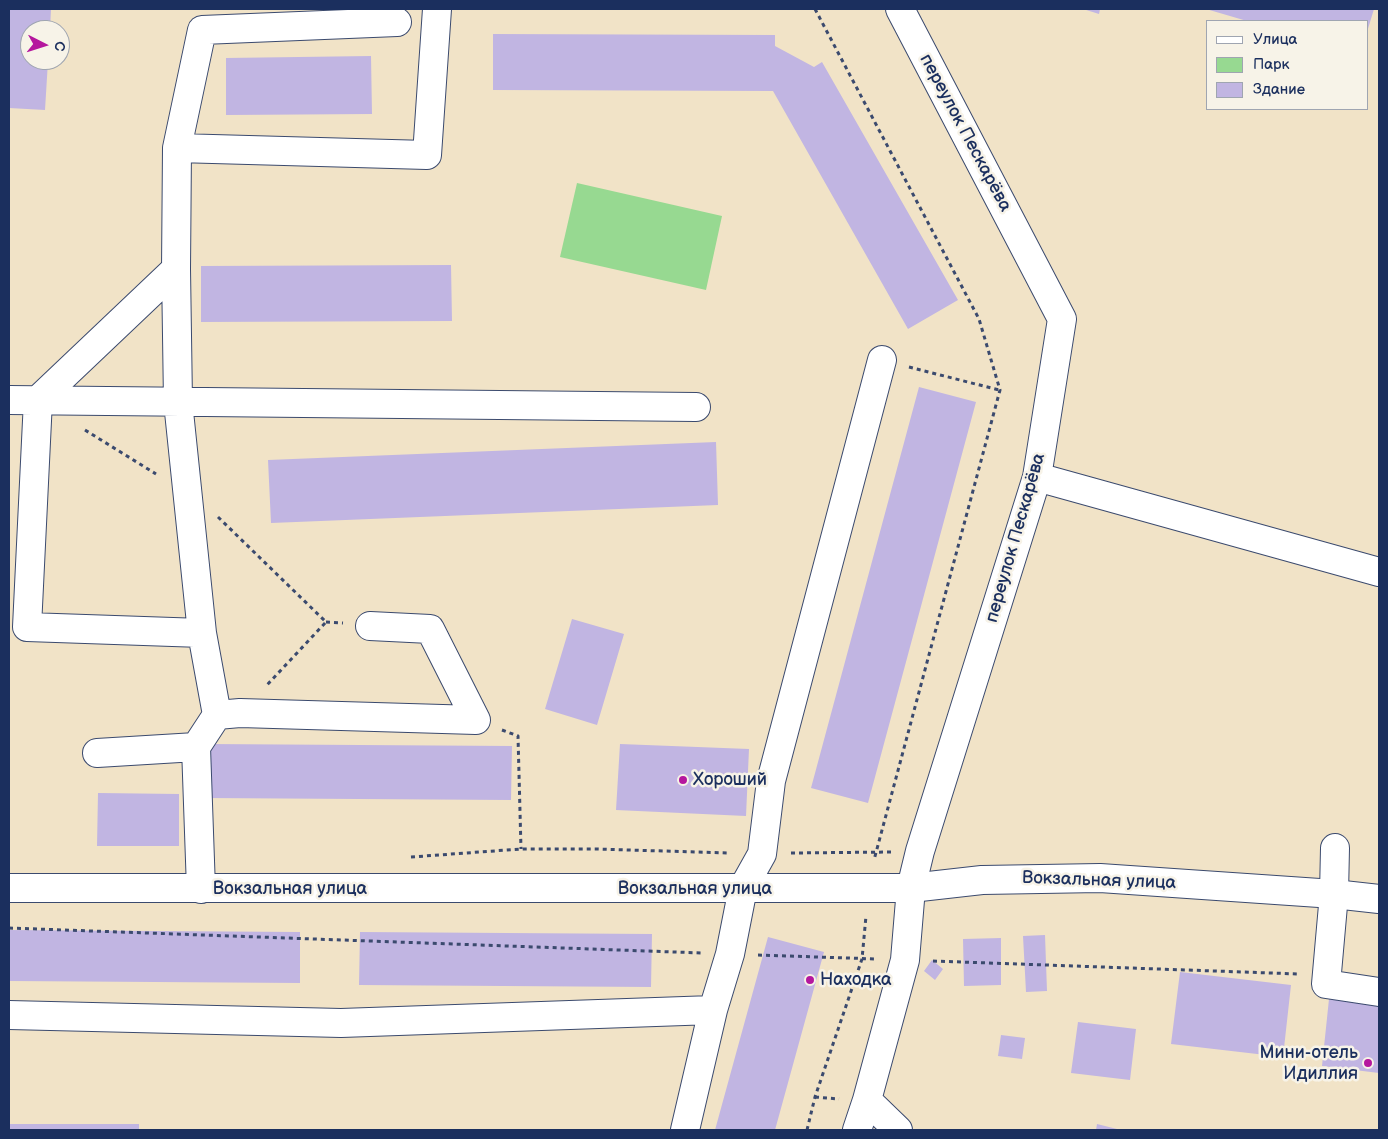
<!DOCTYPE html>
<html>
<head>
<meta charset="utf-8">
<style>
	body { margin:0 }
	#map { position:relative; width:1388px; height:1139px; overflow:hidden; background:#f1e3c7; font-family:"Balsamiq Sans",sans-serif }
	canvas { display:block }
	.frame { position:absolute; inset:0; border:10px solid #1b2f5e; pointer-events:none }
	.legend { position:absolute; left:1206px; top:20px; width:162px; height:90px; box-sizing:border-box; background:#f7f3e8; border:1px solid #9fa5b1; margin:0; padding:6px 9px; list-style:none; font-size:15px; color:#1b2f5e }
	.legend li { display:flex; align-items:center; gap:10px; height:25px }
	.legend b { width:25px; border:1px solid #9fa5b1 }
	.north { position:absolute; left:20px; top:20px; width:50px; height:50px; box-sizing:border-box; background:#f7f3e8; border:1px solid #9fa5b1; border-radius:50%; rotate:95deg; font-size:14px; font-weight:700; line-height:20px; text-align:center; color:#1b2f5e }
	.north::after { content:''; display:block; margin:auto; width:18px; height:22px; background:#b5179e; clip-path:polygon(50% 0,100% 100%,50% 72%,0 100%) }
</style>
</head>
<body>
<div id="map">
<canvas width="1388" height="1139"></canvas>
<div class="frame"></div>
<ul class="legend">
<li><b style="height:6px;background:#fff"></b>Улица</li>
<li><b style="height:14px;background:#97d991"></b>Парк</li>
<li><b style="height:14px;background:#c1b5e2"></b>Здание</li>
</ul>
<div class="north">С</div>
</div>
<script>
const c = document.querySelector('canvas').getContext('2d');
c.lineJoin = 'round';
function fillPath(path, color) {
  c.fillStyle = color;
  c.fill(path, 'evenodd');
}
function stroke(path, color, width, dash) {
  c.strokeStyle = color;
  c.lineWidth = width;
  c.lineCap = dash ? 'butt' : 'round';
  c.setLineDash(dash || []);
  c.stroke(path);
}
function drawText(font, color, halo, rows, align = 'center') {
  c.font = font + ' "Balsamiq Sans",sans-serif';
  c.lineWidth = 5;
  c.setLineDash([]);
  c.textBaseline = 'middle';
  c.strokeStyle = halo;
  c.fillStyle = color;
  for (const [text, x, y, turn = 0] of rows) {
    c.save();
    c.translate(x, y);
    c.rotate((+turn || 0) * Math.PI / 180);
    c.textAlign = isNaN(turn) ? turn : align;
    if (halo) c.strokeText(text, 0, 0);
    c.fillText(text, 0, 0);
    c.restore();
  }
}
fillPath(new Path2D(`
	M577 183 722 216 706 290 560 257Z`), '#97d991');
fillPath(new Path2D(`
	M9 9H51L50 30H30V60L48 61 45 110 9 108Z
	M1083 9H1100L1099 14Z
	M1206 9H1374L1367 32V21H1247Z
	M493 34 775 35V46L814 67 822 62 958 300 908 329 773 91 493 90Z
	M371 56 372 114 226 115V58Z
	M451 265 452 321 201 322V266Z
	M919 387 976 402 868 803 811 788Z
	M716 442 718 505 271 523 268 460Z
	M572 619 624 634 597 725 545 709Z
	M207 744 512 746 511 800 206 798Z
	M620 744 749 749 746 816 616 810Z
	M98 793 179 794V846H97Z
	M9 930 300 932V983L9 981Z
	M360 932 652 934 651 987 359 985Z
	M1045 935 1047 991 1026 992 1023 936Z
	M768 937 824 952 775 1130H715Z
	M1001 938V985L964 986 963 939Z
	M932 960 943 969 935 980 924 971Z
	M1180 972 1291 985 1283 1057 1171 1044Z
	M1329 999 1379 1005V1073L1322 1066Z
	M1078 1022 1136 1029 1130 1080 1071 1073Z
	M1001 1035 1025 1038 1022 1059 998 1056Z
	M9 1124H139V1130H9Z
	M1097 1124 1121 1130H1096Z`), '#c1b5e2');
const minor = new Path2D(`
	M177 148 427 155 437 9
	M176 269 178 402 202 633
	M9 400 696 407
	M1037 477 1379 572
	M217 715 240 713 476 720 430 629 370 626
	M97 753 196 747
	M1335 848 1334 894 1326 984 1379 992
	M201 889 196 747 217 715 202 633 27 627 38 400 176 269 177 148 202 30 397 22
	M9 1015 341 1023 713 1010 730 954 743 888 762 854 771 781 882 360
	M867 1100 898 1130
	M685 1130 713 1010
	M857 1130 867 1100 905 960 911 888 920 851 1037 477 1062 319 900 9`);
const major = new Path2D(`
	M9 888H911L982 880 1100 878 1334 894 1379 899`);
stroke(minor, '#3b4a6e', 30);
stroke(major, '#3b4a6e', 30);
stroke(new Path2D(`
	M815 9 979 319 1000 390 874 860
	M909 367 999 390
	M85 430 156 474
	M218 517 326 622 267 685
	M326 622 343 623
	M502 730 518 736 521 849
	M791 853 892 852
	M411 857 521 849H596L730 853
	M9 928 702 953
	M758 955 877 959
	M933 961 1299 974
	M815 1097 839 1099
	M807 1130 815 1097 862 959 866 916`), '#3b4a6e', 3, [4, 4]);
stroke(minor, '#fff', 28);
stroke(major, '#fff', 28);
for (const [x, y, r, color] of [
	[683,780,5,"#b5179e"],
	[810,980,5,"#b5179e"],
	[1368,1063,5,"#b5179e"]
]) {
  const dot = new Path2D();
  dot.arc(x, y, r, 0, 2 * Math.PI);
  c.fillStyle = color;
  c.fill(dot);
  stroke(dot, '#f7f3e8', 2);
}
drawText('18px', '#1b2f5e', '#f7f3e8', [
	["переулок Пескарёва",965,133,62],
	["переулок Пескарёва",1016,538,-74],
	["Вокзальная улица",1099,881,2],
	["Вокзальная улица",290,889],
	["Вокзальная улица",695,889]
]);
drawText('18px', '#1b2f5e', '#f7f3e8', [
	["Хороший",693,780],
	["Находка",820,980],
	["Мини-отель",1358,1053,"right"],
	["Идиллия",1358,1074,"right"]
], 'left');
</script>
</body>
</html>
